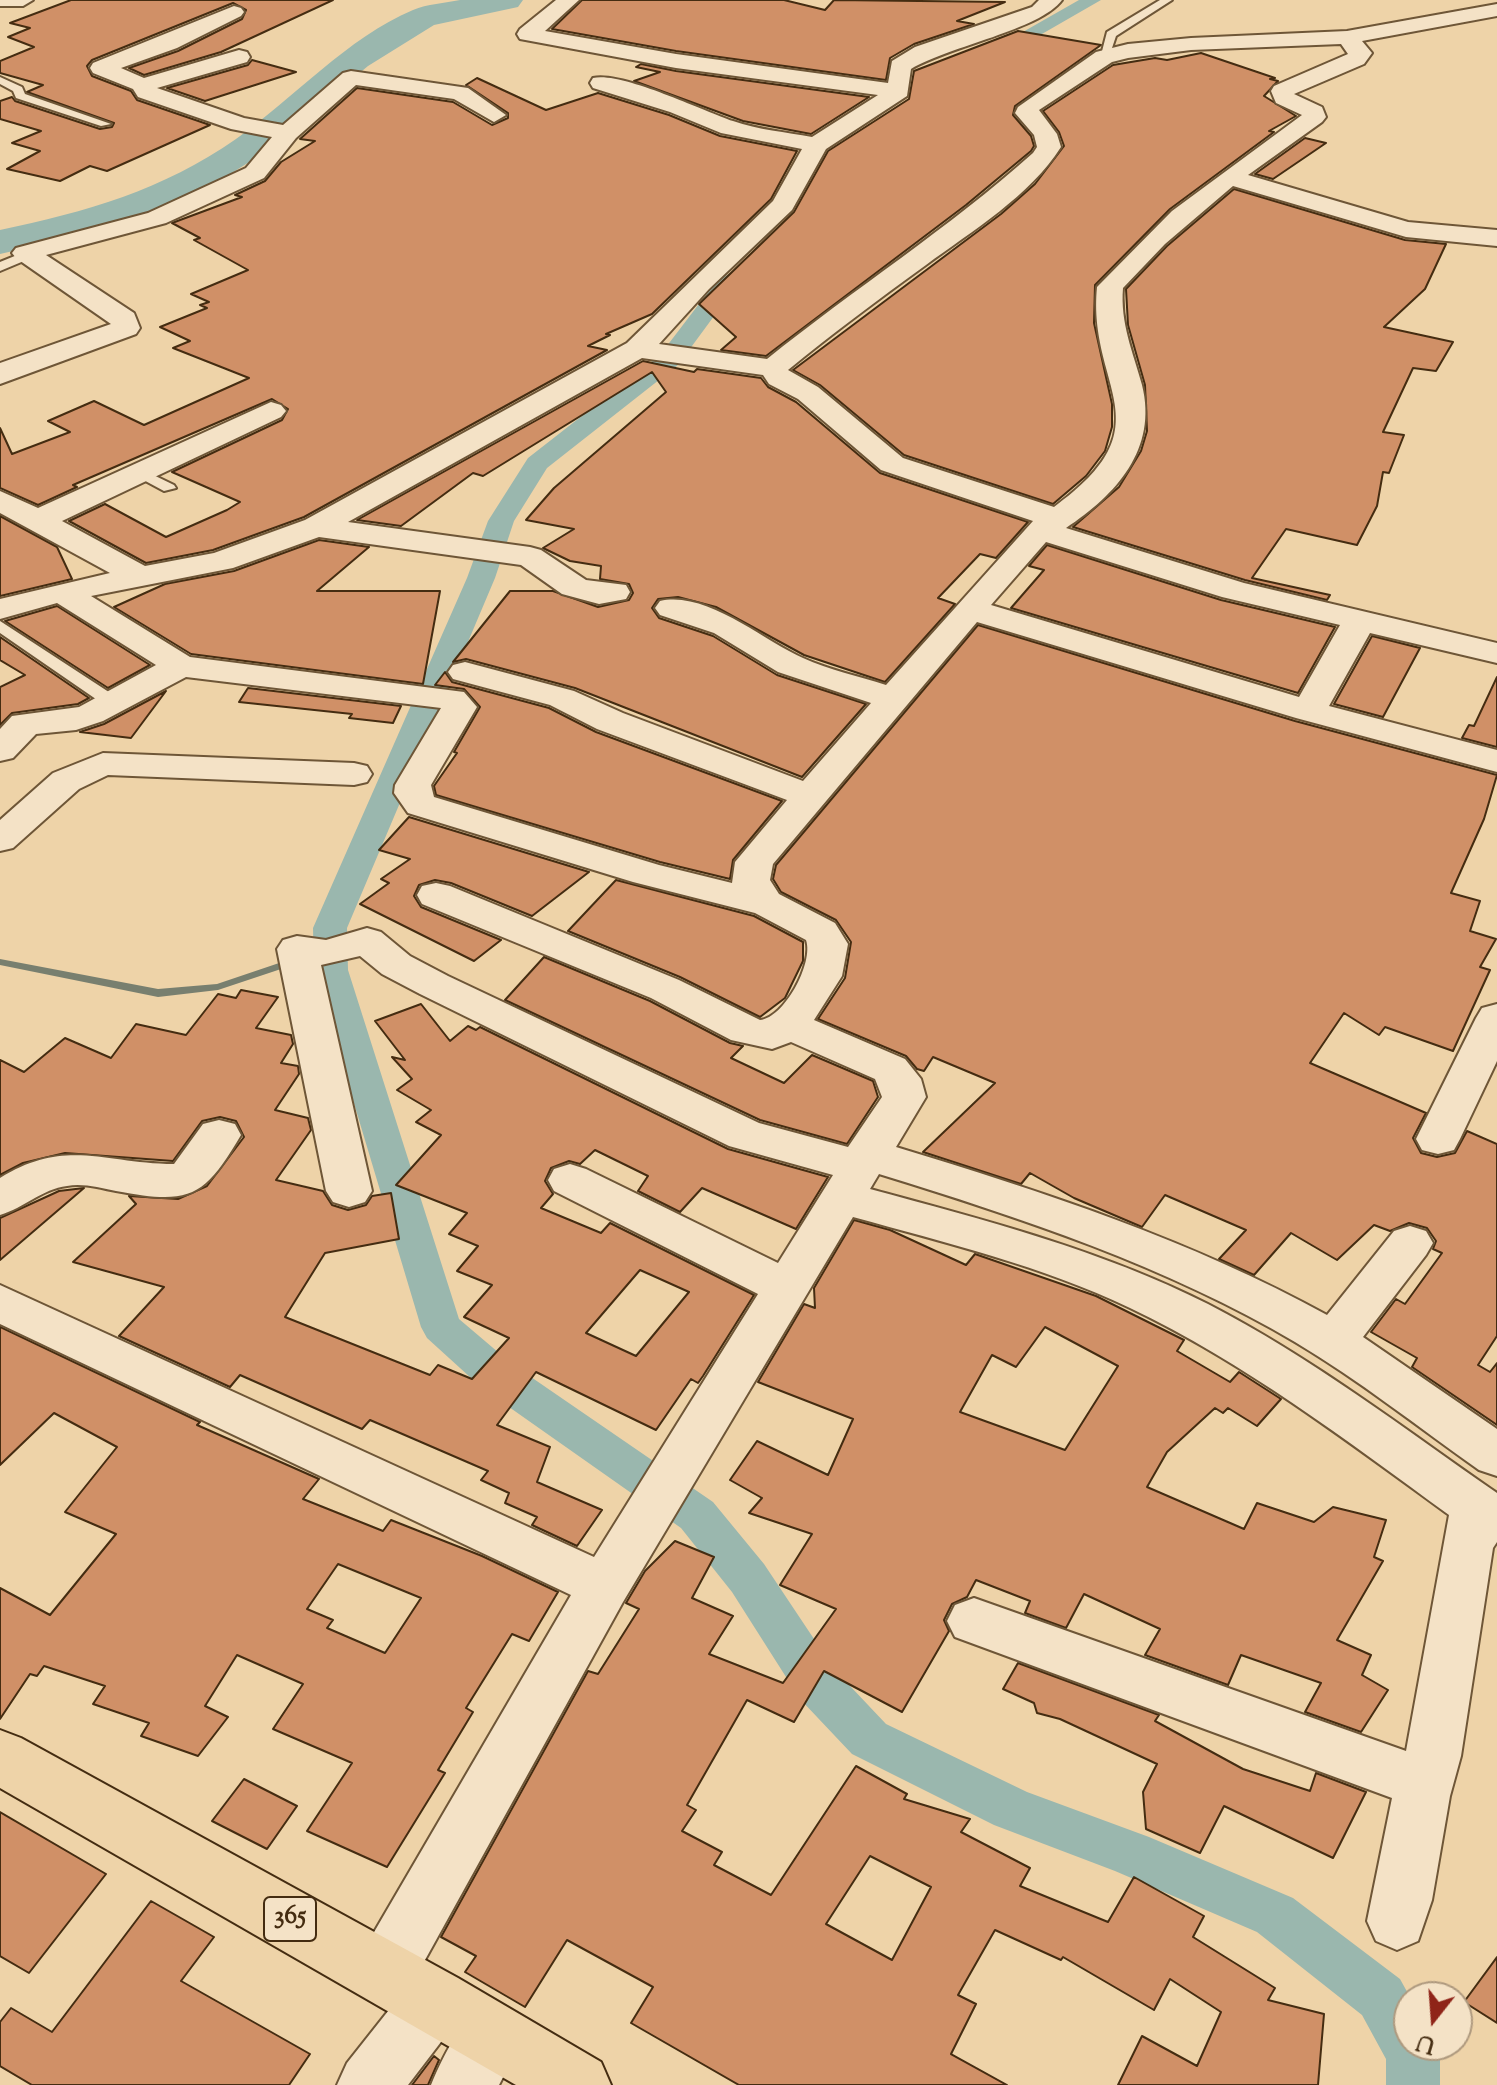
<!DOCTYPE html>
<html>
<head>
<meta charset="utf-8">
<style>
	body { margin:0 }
	#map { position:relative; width:1497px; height:2085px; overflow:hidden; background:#eed3a8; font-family:"Sorts Mill Goudy",serif }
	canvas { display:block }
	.north { position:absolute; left:1393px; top:1981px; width:80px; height:80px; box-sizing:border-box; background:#f4e2c6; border:2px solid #ae997e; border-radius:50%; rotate:197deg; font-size:22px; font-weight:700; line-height:32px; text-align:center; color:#442c11 }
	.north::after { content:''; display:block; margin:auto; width:28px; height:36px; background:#8f2418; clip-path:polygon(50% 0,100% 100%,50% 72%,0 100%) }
</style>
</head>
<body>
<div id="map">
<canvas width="1497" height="2085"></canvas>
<div class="north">U</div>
</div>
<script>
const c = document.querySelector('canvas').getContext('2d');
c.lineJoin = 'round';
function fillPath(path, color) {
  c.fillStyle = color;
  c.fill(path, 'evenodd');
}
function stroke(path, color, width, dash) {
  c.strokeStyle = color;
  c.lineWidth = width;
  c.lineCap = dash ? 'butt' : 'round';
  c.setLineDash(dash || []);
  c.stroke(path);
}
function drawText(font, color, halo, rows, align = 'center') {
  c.font = font + ' "Sorts Mill Goudy",serif';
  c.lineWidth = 7;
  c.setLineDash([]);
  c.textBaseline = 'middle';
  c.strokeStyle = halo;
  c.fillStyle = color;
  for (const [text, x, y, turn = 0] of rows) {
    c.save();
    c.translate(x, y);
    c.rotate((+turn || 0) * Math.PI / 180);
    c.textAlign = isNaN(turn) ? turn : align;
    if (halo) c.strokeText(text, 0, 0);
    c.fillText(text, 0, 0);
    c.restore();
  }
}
fillPath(new Path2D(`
	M0 959 158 989 217 984 288 960H296L297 962 296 964 218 990 158 997 0 965Z`), '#787f6f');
fillPath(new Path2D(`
	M1079 0H1101L995 61 988 63 979 57Z
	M739 267 750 274 731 293 678 365 547 468 514 521 495 578 347 928 348 970 459 1319 512 1364 713 1502 764 1564 834 1669 886 1724 1027 1792 1149 1837 1293 1898 1400 1979 1410 1997 1409 2045H1436L1440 2055V2085H1386V2059L1362 2015 1257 1932 1115 1871 994 1825 852 1754 800 1699 732 1592 681 1528 482 1388 427 1338 421 1327 314 970 313 928 467 578 488 521 528 458 660 355 715 283Z`), '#9ab7ae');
fillPath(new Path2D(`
	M460 0H523L518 7 434 25 368 66 262 154 192 198 96 232 0 254V230C86 212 163 190 236 139 293 99 348 37 413 10 427 4 445 3 460 0Z`), '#9ab7ae');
const building = new Path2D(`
	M71 0H333L221 52 144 75 129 68 178 51 242 19 246 10 233 3 92 60 87 66 92 76 131 91 137 100 210 125 107 171 90 166 60 181 7 169 40 151 12 143 41 131 0 119V101L12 97 15 101 100 129 112 127 114 123 27 92 43 85 0 73V61L34 47 8 37 30 28 10 23Z
	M582 0H784L825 10 834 0 1005 2 957 21 974 24 914 44 890 58 886 80 676 51 552 29Z
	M1018 31 1101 45 1015 106 1013 115 1031 136 1034 146 1031 151 966 205 766 356 721 350 736 337 699 304 794 212 828 151 909 99 914 71Z
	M1201 53 1275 78 1270 79 1278 81 1264 96 1296 116 1269 131 1274 132 1170 209 1095 285 1094 323 1112 404V427L1105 451 1086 476 1053 504 904 455 820 385 793 370 1001 214 1035 184 1064 146 1059 132 1043 111 1113 65 1155 58 1167 60Z
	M252 60 296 72 205 101 167 88 248 65Z
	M641 64 676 71 869 97 811 134 743 121 634 81 660 72 636 67Z
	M477 78 546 110 598 93 669 115 720 136 797 151 771 199 652 314 606 334 610 335 588 346 607 350 304 517 213 550 146 563 69 521 105 504 166 537 227 510 240 502 172 472 282 420 288 409 272 399 73 485 77 487 38 505 0 488V428L12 454 70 432 48 421 94 401 144 425 249 378 173 348 190 341 160 327 207 308 200 305 209 302 191 294 248 270 194 240 200 238 172 223 242 197 235 195 265 181 281 162 315 141 300 139 357 88 453 102 492 125 508 118V113L466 85Z
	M1305 138 1326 143 1273 179 1255 174Z
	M1234 189 1405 240 1446 244 1425 289 1384 327 1453 342 1436 371 1413 368 1383 432 1404 435 1389 473 1383 472 1377 506 1357 545 1286 529 1252 578 1330 595 1327 600 1245 580 1073 527 1119 487 1141 451 1147 431 1145 385 1128 325 1126 289 1167 246Z
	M643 361 694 372 697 369 761 378 768 387 796 402 880 473 1028 522 996 558 980 554 938 598 955 604 885 682 804 655 716 607 678 597 658 599 652 608 659 618 713 636 777 675 866 704 802 777 575 688 466 659 453 662 510 591H553L598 607 629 600 633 593 629 584 600 579 601 566 570 561 543 548 574 529 526 520 554 488 666 392 652 372 483 476 473 473 401 526 357 520Z
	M0 516 57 547 72 579 0 596Z
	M319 540 369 547 317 591H440L423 684 191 654 114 607 165 584 234 571Z
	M1047 545 1221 600 1335 627 1298 693 1011 608 1044 570 1029 566Z
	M57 606 150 665 108 688 5 621Z
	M978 625 1295 721 1497 775 1484 819 1451 893 1480 901 1470 931 1496 939 1480 967 1490 970 1453 1051 1385 1027 1379 1035 1344 1013 1310 1063 1426 1113 1413 1138 1421 1153 1437 1157 1455 1153 1467 1131 1497 1144V1336L1478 1365 1490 1372 1497 1363V1425L1412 1367 1417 1358 1371 1332 1396 1299 1405 1304 1442 1253 1433 1249 1436 1241 1427 1228 1409 1223 1390 1231 1374 1225 1337 1260 1291 1233 1254 1275 1219 1259 1246 1230 1165 1195 1142 1227 1074 1198 1030 1173 1021 1184 923 1152 995 1083 933 1057 924 1071 917 1069 906 1056 818 1019 845 978 851 942 836 920 781 892 773 879 776 865Z
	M1372 636 1420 648 1383 717 1334 704Z
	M0 637 89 698 78 704 12 713 0 725V687L25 675 0 660Z
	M445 672 452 682 549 708 596 732 782 801 733 860 730 879 660 862 436 795 434 786 457 753 454 752 480 707 464 689 435 685Z
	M1497 677V747L1462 738 1469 725 1474 726Z
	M248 688 401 706 393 723 349 718 352 714 239 702Z
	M166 691 131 738 80 732 104 724Z
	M409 817 589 872 532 916 451 883 435 880 419 885 414 896 421 907 501 940 474 961 360 904 389 883 381 879 410 859 379 850Z
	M616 880 754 916 803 942V961L785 998 760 1017 680 977 568 931Z
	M544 957 650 1001 730 1043 743 1046 731 1058 784 1083 812 1055 873 1081 878 1097 847 1144 760 1120 505 1000Z
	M241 990 278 997 256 1028 291 1035 293 1044 281 1063 298 1066 299 1074 275 1110 308 1118 311 1130 276 1180 323 1191 332 1205 348 1210 366 1205 372 1196 391 1193 399 1239 325 1253 285 1317 430 1375 438 1365 472 1379 509 1338 464 1317 492 1285 457 1271 478 1246 449 1234 467 1213 396 1185 441 1135 416 1122 431 1110 397 1090 412 1079 392 1057 405 1060 375 1021 421 1004 450 1041 468 1026 476 1030 480 1027 728 1149 828 1177 796 1229 702 1188 680 1212 638 1191 648 1176 595 1150 580 1164 569 1161 551 1168 545 1181 553 1194 541 1208 601 1233 610 1223 754 1295 703 1376 698 1383 691 1379 656 1430 536 1372 497 1425 550 1447 537 1482 602 1510 577 1546 532 1525 537 1517 505 1503 509 1493 481 1480 488 1471 370 1420 362 1429 240 1375 230 1387 119 1336 164 1287 73 1262 136 1204 129 1196 178 1199 207 1186 244 1137 236 1121 220 1117 202 1121 173 1161 65 1153 23 1163 0 1175V1060L24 1072 65 1038 111 1058 136 1024 186 1035 218 994 236 998ZM640 1270 689 1292 636 1356 586 1333Z
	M84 1188 0 1260V1218L59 1191Z
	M854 1220 890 1230 966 1265 975 1254 1096 1296 1184 1340 1177 1351 1230 1382 1239 1372 1281 1399 1257 1426 1228 1408 1223 1413 1215 1408 1167 1452 1147 1487 1244 1529 1257 1503 1314 1522 1333 1507 1386 1520 1374 1557 1383 1561 1337 1640 1371 1655 1362 1675 1388 1690 1361 1732 1305 1712 1321 1683 1241 1655 1228 1685 1145 1655 1160 1629 1084 1594 1066 1628 1025 1613 1030 1601 976 1580 967 1597 952 1604 944 1620 949 1631 902 1712 824 1671 794 1722 747 1700 687 1805 696 1810 682 1831 722 1852 714 1865 771 1895 856 1766 907 1794 904 1799 970 1819 961 1832 1030 1868 1020 1886 1108 1922 1134 1877 1204 1916 1193 1937 1275 1988 1268 2000 1324 2014 1318 2085H1118L1142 2036 1197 2066 1221 2012 1170 1979 1154 2010 1063 1957 1061 1960 995 1930 958 1995 976 2004 951 2054 1007 2085H739L631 2023 653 1987 567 1940 525 2007 465 1972 476 1956 441 1937 588 1671 598 1674 639 1609 626 1603 645 1571 675 1541 714 1557 692 1598 733 1616 709 1654 783 1683 836 1609 780 1585 812 1534 749 1513 762 1498 730 1480 757 1441 828 1475 853 1419 758 1382 804 1304 815 1308 814 1288ZM1045 1327 1118 1366 1065 1450 960 1412 992 1355 1016 1367ZM870 1856 931 1887 892 1960 826 1924Z
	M0 1327 200 1422 197 1425 319 1479 303 1499 383 1531 391 1520 482 1556 558 1592 529 1641 512 1634 466 1708 473 1712 438 1770 445 1773 387 1867 307 1831 352 1763 273 1729 303 1684 237 1655 205 1706 228 1717 198 1756 141 1736 149 1723 93 1704 105 1686 44 1666 37 1676 30 1674 0 1719V1588L50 1615 116 1534 65 1512 117 1447 54 1413 0 1465ZM338 1564 421 1598 385 1653 327 1628 333 1620 307 1609Z
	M1018 1663 1159 1715 1155 1721 1243 1769 1310 1791 1316 1773 1366 1792 1333 1858 1224 1806 1200 1853 1146 1829 1143 1792 1157 1764 1060 1719 1037 1713 1034 1703 1003 1689Z
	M244 1779 297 1806 267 1849 212 1821Z
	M0 1812 106 1874 29 1973 0 1956Z
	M151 1901 214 1937 181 1981 310 2054 289 2085H32L0 2066V2022L11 2008 52 2032Z
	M1497 1957V2023L1464 2002Z
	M434 2056 439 2060 428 2085H412Z`);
fillPath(building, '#d09067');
stroke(building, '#442c11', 2);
const lane = new Path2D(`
	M1160 0H1172L1116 36 1109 57 1100 59 1107 32Z
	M0 77 22 87 25 94 111 124 101 126 16 98 13 91 0 84Z
	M27 251 31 252V258L0 271V262Z
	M143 470 174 485 176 488 164 491 138 477 136 474Z
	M0 621 118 698V706H106L0 633Z`);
const street = new Path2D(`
	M0 0H33L23 6H0Z
	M556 0H579L545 31 676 54 888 83 892 61 915 47 1032 7 1039 0H1062C1040 30 949 46 911 69L907 96 826 149 792 210 709 289 659 344 767 359C855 288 948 229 1033 153L1037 147 1034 135 1015 113 1018 107 1096 52 1128 44 1191 38 1347 31 1497 4V16L1362 41 1372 53 1364 64 1294 94 1322 107 1326 117 1322 122 1248 175 1408 222 1497 230V246L1406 237 1233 186 1165 244 1123 288C1120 323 1133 352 1142 385 1158 449 1116 495 1066 528L1244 583 1497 643V663L1370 633 1329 706 1497 750V772L1296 718 977 622 773 864 770 880 779 894 835 923 848 944 842 976 814 1020 905 1059 921 1079 926 1097 896 1147C1044 1192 1191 1240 1327 1315L1394 1231 1410 1226 1426 1231 1433 1243 1426 1255 1363 1337 1497 1429V1476L1479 1470C1418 1427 1359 1380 1295 1342 1166 1266 1022 1218 879 1174L870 1189C985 1220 1101 1250 1208 1304 1311 1357 1403 1428 1497 1493V1542L1493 1548 1461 1756 1450 1796 1432 1900 1418 1941 1397 1950 1376 1941 1367 1921 1392 1798 955 1637 947 1621 955 1605 974 1598 1406 1751 1449 1515C1346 1440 1245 1363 1130 1308 1042 1266 947 1243 853 1217L623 1602 415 1978 435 1970 457 1979 466 2000 457 2021 408 2085H337L347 2063 400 1996 385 2002 363 1993 355 1972 363 1951 571 1595 0 1324V1285L594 1557 758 1294 554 1191 548 1180 554 1169 570 1164 586 1169 778 1263 833 1175 729 1146 420 994 382 974 360 956 321 965 372 1191 365 1202 349 1207 333 1202 326 1191 277 949 283 940 297 936 326 940 367 928 381 932 410 956 448 976 759 1123 848 1147 882 1097 875 1079 791 1042 772 1049 731 1040 651 998 422 904 417 895 422 886 436 883 450 886 679 980 760 1020C784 1018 814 963 806 940L755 913 633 882 408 813 394 793 395 785 441 708 186 677 103 721 76 730 36 734 13 758 0 761V729L12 716 79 707 156 665 57 603 0 619V599L110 573 0 513V491L38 508 271 402 281 405 286 411 281 417 62 521 145 566 214 553 305 520 627 343 773 201 802 149 721 133 670 112 593 88 590 83 593 78C621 71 703 111 733 121 758 130 786 132 812 137L878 95 676 68 520 39 517 34 520 29ZM1341 44 1348 54 1274 86 1271 91 1276 103 1302 115 1172 211 1097 287C1087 389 1169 424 1054 507L903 458 818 387 788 370C833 333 879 299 926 265 972 231 1030 196 1061 147L1057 134 1039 110 1112 62 1128 58 1191 50ZM642 358 763 375 769 384 798 399 881 470 1033 521 886 685C859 676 829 670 803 658 764 641 706 590 660 601L655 608 660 615 714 633 778 672 871 703 803 781 623 713 574 691 465 662 453 665 448 672 453 679 550 705 597 729 787 800 735 862 732 883 659 865 434 797 431 785 477 707 464 692 190 657 91 596 233 568 319 537 521 565 562 594 599 604 626 599 630 592 626 585 586 580 541 550 530 547 348 522ZM1046 542 1222 597 1340 625 1299 697 991 605Z
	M234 6 241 8 244 12 241 16 177 48 121 68 144 78 239 50 247 52 250 57 247 62 157 88 244 118 283 125 343 73 351 71 468 88 506 115 494 122 454 99 356 85 296 138 264 178 166 223 46 255 134 313 140 328 136 334 0 384V363L111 324 16 258 12 253 16 248 148 213 246 168 272 137 231 129 138 97 133 89 93 73 90 68 93 63Z
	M103 753 354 763 367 766 372 774 367 782 354 785 108 775 79 789 13 848 0 851V820L53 773Z
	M1497 1004V1061L1460 1139 1454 1150 1438 1154 1422 1150 1416 1139 1476 1018 1482 1008Z
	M219 1120 235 1124 241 1135C204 1198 190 1205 116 1191 100 1188 83 1183 67 1186 42 1189 24 1208 0 1215V1178C66 1137 105 1164 174 1164L203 1124Z
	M494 2004 516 2013 525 2035 499 2085H431C445 2052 461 2018 494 2004Z`);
const primary = new Path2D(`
	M0 1730 21 1738 458 1978 601 2062 611 2085H516L0 1788Z`);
stroke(lane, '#6e5637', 4);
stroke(street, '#6e5637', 4);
stroke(primary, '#442c11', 4);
fillPath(lane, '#f4e2c6');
fillPath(street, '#f4e2c6');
fillPath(primary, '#eed3a8');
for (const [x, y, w] of [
	[290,1919,52]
]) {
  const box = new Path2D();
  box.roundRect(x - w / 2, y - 22, w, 44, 6);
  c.fillStyle = '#f4e2c6';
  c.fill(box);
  stroke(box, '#442c11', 2);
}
drawText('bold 26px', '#442c11', null, [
	["365",290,1919]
]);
</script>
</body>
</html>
